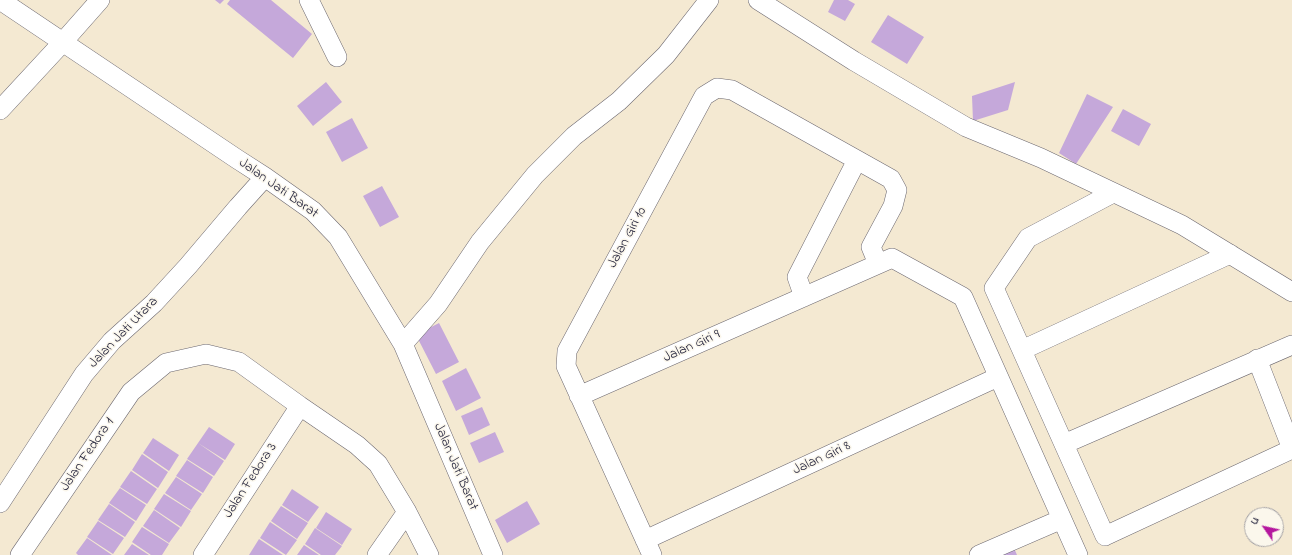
<!DOCTYPE html>
<html>
<head>
<meta charset="utf-8">
<style>
	body { margin:0 }
	#map { position:relative; width:1292px; height:555px; overflow:hidden; background:#f4e9d2; font-family:"Indie Flower",sans-serif }
	canvas { display:block }
	.north { position:absolute; left:1244px; top:507px; width:40px; height:40px; box-sizing:border-box; background:#fbf7ec; border:1px solid #a4a2a5; border-radius:50%; rotate:304deg; font-size:11px; font-weight:700; line-height:16px; text-align:center; color:#22223b }
	.north::after { content:''; display:block; margin:auto; width:14px; height:18px; background:#b5179e; clip-path:polygon(50% 0,100% 100%,50% 72%,0 100%) }
</style>
</head>
<body>
<div id="map">
<canvas width="1292" height="555"></canvas>
<div class="north">U</div>
</div>
<script>
const c = document.querySelector('canvas').getContext('2d');
c.lineJoin = 'round';
function fillPath(path, color) {
  c.fillStyle = color;
  c.fill(path, 'evenodd');
}
function stroke(path, color, width, dash) {
  c.strokeStyle = color;
  c.lineWidth = width;
  c.lineCap = dash ? 'butt' : 'round';
  c.setLineDash(dash || []);
  c.stroke(path);
}
function drawText(font, color, halo, rows, align = 'center') {
  c.font = font + ' "Indie Flower",sans-serif';
  c.lineWidth = 3;
  c.setLineDash([]);
  c.textBaseline = 'middle';
  c.strokeStyle = halo;
  c.fillStyle = color;
  for (const [text, x, y, turn = 0] of rows) {
    c.save();
    c.translate(x, y);
    c.rotate((+turn || 0) * Math.PI / 180);
    c.textAlign = isNaN(turn) ? turn : align;
    if (halo) c.strokeText(text, 0, 0);
    c.fillText(text, 0, 0);
    c.restore();
  }
}
fillPath(new Path2D(`
	M215 0H224L220 4Z
	M230 0H271L312 34 293 58 227 4Z
	M834 0H848L855 4 845 21 828 12Z
	M888 15 924 37 907 64 871 42Z
	M326 82 342 102 313 126 297 106Z
	M1015 82 1008 110 973 121 972 96Z
	M1087 94 1113 107 1076 164 1059 153Z
	M1123 109 1151 124 1139 146 1111 131Z
	M352 118 368 148 342 162 326 132Z
	M382 186 399 217 380 227 363 196Z
	M439 323 459 362 436 374 416 335Z
	M466 368 481 398 456 411 442 381Z
	M482 407 490 425 469 435 461 416Z
	M209 427 235 444 225 460 198 443Z
	M495 432 504 452 479 463 470 443Z
	M153 438 179 455 169 471 143 453Z
	M198 443 224 461 214 476 187 459Z
	M142 454 168 472 158 488 132 470Z
	M187 460 213 477 203 493 176 476Z
	M131 471 157 489 147 504 120 487Z
	M176 477 202 494 191 510 165 493Z
	M120 488 146 505 136 521 109 503Z
	M292 489 319 507 308 522 282 505Z
	M164 494 191 511 181 527 154 509Z
	M527 501 540 524 507 543 495 520Z
	M109 504 135 522 125 537 98 520Z
	M281 506 308 523 297 539 271 521Z
	M154 510 180 528 169 543 143 526Z
	M326 512 352 529 342 545 316 528Z
	M98 521 124 538 113 554 87 537Z
	M270 522 297 540 286 555 260 538Z
	M142 527 169 544 162 555H151L132 542Z
	M315 528 342 546 335 555H321L305 544Z
	M87 538 112 555H78L76 553Z
	M259 539 283 555H249Z
	M132 544 149 555H124Z
	M304 545 319 555H297Z
	M1014 548 1017 555H998Z`), '#c5a8da');
const minor = new Path2D(`
	M0 0 237 159 265 177 313 211 338 237 403 344 493 555
	M309 0 337 57
	M758 0 854 61 966 127 1041 158 1182 225 1292 292
	M0 110 62 43 100 0
	M1113 193 1028 238 994 288 1105 536 1292 449
	M804 297 797 277 857 160
	M403 344 438 304 480 242 535 175 574 136 619 101 666 55 709 0
	M1022 350 1230 254
	M1257 359 1292 449
	M579 396 892 258 963 297 1078 555
	M1064 444 1292 345
	M0 503 84 374 112 341 154 303 188 266 238 207 265 177
	M645 540 998 377
	M20 555 131 392 166 363 206 354 239 362 300 406 357 445 378 464 407 512 429 555
	M203 555 300 406
	M377 555 407 512
	M652 555 566 366 567 351 704 96 717 88 732 90 891 179 897 190 893 206 871 247 878 264
	M979 555 1062 519`);
stroke(minor, '#6c6870', 20);
stroke(minor, '#fff', 19);
drawText('14px', '#22223b', '#fbf7ec', [
	["Jalan Jati Barat",278,189,35],
	["Jalan Giri 10",628,238,-62],
	["Jalan Jati Utara",124,333,-46],
	["Jalan Giri 9",692,347,-24],
	["Jalan Fedora 1",88,455,-56],
	["Jalan Giri 8",822,459,-25],
	["Jalan Jati Barat",455,467,67],
	["Jalan Fedora 3",251,481,-57]
]);
</script>
</body>
</html>
